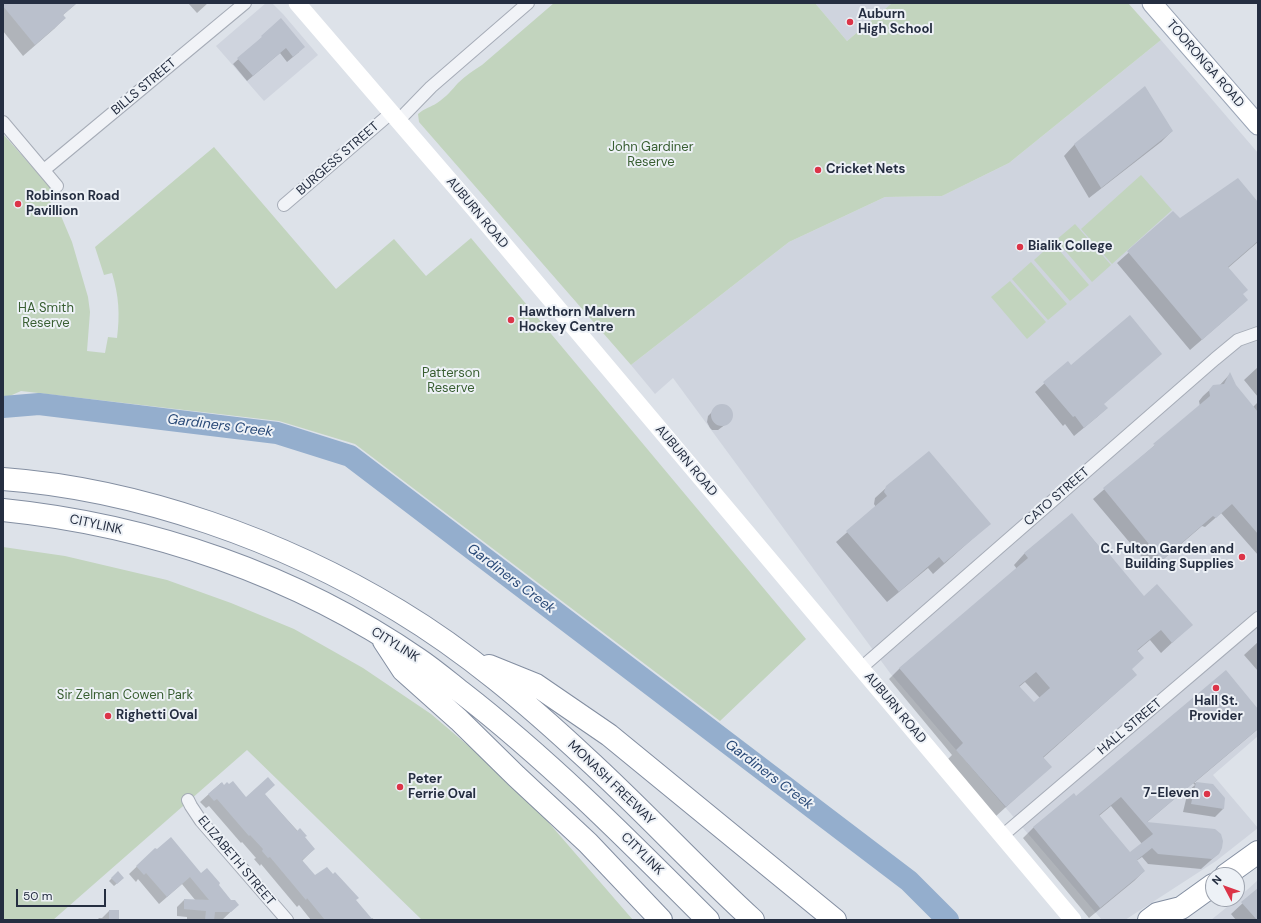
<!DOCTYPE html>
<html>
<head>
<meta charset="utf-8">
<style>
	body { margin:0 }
	#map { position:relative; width:1261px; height:923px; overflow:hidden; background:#dde2e9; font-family:"DM Sans",sans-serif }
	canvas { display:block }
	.frame { position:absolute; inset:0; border:4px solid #252e41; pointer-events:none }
	.north { position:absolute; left:1205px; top:867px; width:40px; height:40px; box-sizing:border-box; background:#edf1f6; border:1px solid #9da3ae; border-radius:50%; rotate:311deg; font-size:11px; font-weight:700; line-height:16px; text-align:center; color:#252e41 }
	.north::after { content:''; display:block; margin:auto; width:14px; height:18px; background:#dc3448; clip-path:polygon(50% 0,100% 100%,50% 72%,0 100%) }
	.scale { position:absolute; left:16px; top:889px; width:90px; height:18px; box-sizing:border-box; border:2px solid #252e41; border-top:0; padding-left:5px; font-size:12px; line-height:14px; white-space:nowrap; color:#252e41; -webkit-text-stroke:3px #edf1f6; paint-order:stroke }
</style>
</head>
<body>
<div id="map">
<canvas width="1261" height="923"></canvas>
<div class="frame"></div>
<div class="north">N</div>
<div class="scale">50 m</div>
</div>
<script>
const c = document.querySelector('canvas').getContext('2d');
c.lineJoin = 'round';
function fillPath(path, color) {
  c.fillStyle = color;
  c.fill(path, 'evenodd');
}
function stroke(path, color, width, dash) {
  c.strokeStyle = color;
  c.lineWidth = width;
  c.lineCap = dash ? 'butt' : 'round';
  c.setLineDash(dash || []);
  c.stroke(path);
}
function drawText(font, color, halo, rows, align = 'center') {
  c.font = font + ' "DM Sans",sans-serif';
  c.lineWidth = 4;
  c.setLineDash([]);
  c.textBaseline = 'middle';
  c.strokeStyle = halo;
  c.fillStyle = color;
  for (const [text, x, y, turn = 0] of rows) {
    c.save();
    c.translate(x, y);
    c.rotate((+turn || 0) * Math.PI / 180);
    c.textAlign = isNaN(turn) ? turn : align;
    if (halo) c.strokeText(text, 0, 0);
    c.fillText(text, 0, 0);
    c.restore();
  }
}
fillPath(new Path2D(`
	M266 3H272L283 14 318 55 264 101 216 46Z
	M815 3H892L847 41Z
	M1161 40 1258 153V736L1213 775 1258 828 1216 861 1125 920H1102L890 673 673 378 655 394 631 365 789 242 885 197 942 196 1009 163Z
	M1258 880V920H1211L1237 899Z`), '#cfd4de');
fillPath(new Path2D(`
	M554 3H815L847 41 892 3H1128L1161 40 1009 163 942 196 885 197 789 242 631 365 419 122 418 114C425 108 431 107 437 103 446 97 452 90 458 83 465 76 474 70 482 65Z
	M3 134 52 189 45 195 61 216 72 242 88 297 90 312 87 351 105 353 108 337 117 338C120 315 119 296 112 273L104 275 95 247 214 147 336 289 394 239 426 276 471 238 806 639 720 721 355 444 279 421 21 391 3 399Z
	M1141 175 1172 210 1112 264 1081 229Z
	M1075 224 1111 265 1092 282 1056 240Z
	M1053 243 1089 285 1070 301 1034 260Z
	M1031 262 1067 304 1048 320 1012 279Z
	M1010 281 1046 322 1027 339 991 297Z
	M3 547 65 556 167 580 231 603 294 629 363 668 431 714 491 765 536 808 633 920H422L247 750 53 920H3Z`), '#c2d4be');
fillPath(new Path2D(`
	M3 3H77L63 15 65 18 54 29 23 56 3 31Z
	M188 3H208L197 13Z
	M281 20 299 52 287 62 280 53 247 81 233 64Z
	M1172 131 1161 142 1089 198 1064 156 1075 144Z
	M1258 203V242L1228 268 1242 294 1246 300 1235 311 1190 350 1117 263 1173 213 1179 220Z
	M1068 362 1071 366 1131 380 1103 404 1107 408 1097 417 1074 436 1065 424 1063 426 1035 392Z
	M1258 367V397L1244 380Z
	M1230 374 1235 386 1253 407 1258 402V555L1221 513 1205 527 1202 526 1152 569 1093 499 1200 406 1199 401 1203 396 1214 386H1219Z
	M721 405 727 407 731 412 732 415 730 421 718 430H712L710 428 707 422 708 416 718 406Z
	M887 487 989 524 933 574 928 568 887 602 836 542 876 507 874 504 875 498Z
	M1072 515 1143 598 1191 625 1161 653 1150 640 1137 651 1131 669 1136 675 1043 758 1039 777 995 817 946 761 952 755 889 679 900 668 1017 569 1014 565 1024 554ZM1025 682 1040 698 1034 704 1019 687Z
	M1258 642V671L1244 655Z
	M1258 710V729L1194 783 1212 785 1223 809 1215 817 1183 812 1188 791 1195 785 1193 783 1146 823 1218 854 1201 869 1148 864 1142 857 1136 861 1144 871 1134 881 1089 918 1023 838 1033 828 1074 794 1076 797ZM1111 806 1142 844 1130 854 1099 816Z
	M221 783 224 786 246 798 264 794 314 849 302 861 315 877 355 900 371 919 372 918 375 920H311L299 905 297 907 261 864 260 866 254 859 256 858 242 842 241 843 209 806 206 808 200 802Z
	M155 849 201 874 218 886 230 901 238 905 223 919 187 920V917L177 916V907L184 900 196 901 182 884 159 904 138 879 136 882 129 874Z
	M118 872 121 880 114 886 109 881Z
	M1258 889V920H1236L1231 914Z
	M109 911 118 920H97L99 918H102Z`), '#0003');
stroke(new Path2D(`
	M3 407 39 404 277 433 350 456 909 881 948 920`), '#94aecd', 22);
fillPath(new Path2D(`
	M3 3H77L63 15 66 18 35 45 3 6Z
	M281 18 305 47 293 57 286 48 253 76 237 58 262 37 261 36Z
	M1145 86 1173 131 1101 188 1074 144Z
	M1238 178 1258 202V241L1228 267 1248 290 1243 294 1248 300 1202 340 1127 251 1173 211 1180 218Z
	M1130 315 1162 354 1104 404 1108 408 1084 428 1075 416 1073 417 1043 382 1068 361 1071 365Z
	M1230 372 1236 385 1258 412V534L1232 504 1216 518 1213 516 1162 560 1103 488 1155 445 1153 444 1210 396 1209 390 1213 385 1224 384Z
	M711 415a11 11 0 1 1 22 0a11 11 0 1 1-22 0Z
	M929 451 991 524 944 563 939 557 899 592 846 531 887 496 884 492 886 486Z
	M1072 513 1102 550 1105 549 1144 596 1157 584 1193 625 1172 643 1161 630 1137 650 1144 658 1132 669 1137 675 1043 757 1052 767 1006 807 956 750 963 743 899 668 1028 558 1024 553ZM1036 672 1050 688 1034 702 1019 686Z
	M1226 670 1258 709V729L1147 822 1215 829 1221 834 1223 841 1222 848 1219 854 1212 859 1158 854 1152 848 1137 860 1145 871 1100 908 1033 827 1074 793 1076 796ZM1121 797 1153 834 1130 852 1099 815Z
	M268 777 275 785 265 794 297 831 300 828 307 836 305 837 315 849 302 860 315 875 327 867 333 874 335 872 359 898 356 900 373 920H325L307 898 306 900 270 857 268 858 262 851 263 849 250 835 249 836 217 799 214 801 208 794 222 782 224 785 227 782 229 784 233 781 246 797Z
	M1196 782 1213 784 1225 798 1224 809 1191 804Z
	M171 837 201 873 207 868 220 883 219 885 231 900H235L239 905 231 912H215L214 920H205L206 911 184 909V899L209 900 190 877 167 897 146 873 144 875 136 866 155 848 157 849Z
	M118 871 124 878 117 884 111 878Z
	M1258 888V920H1257L1241 902Z
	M109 910H119V920H109Z`), '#bac0cc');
const street = new Path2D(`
	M398 121 431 87 528 3
	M3 122 57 186
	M44 170 245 3
	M284 205 391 113
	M861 668 1215 359 1238 340 1258 333
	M188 800 191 806 201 821 287 920
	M1002 836 1258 618`);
const primary = new Path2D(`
	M1152 3 1258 125`);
const highway = new Path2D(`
	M3 479C139 489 284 541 399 611 467 652 528 704 586 758 643 810 696 868 753 920
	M3 510C150 525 296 575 418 659 433 669 447 681 461 692 550 761 629 841 708 920
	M384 641 403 670 459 720 516 776 588 843 661 920
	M489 666 536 685 609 735 835 920
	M1226 875 1258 852
	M1149 920 1157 914 1181 908 1213 885`);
stroke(street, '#a6acb7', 14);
stroke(primary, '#9ba5b6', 21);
stroke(highway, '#838ea1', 24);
stroke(street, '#f1f3f7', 12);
stroke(new Path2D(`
	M297 3 476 211 1073 920`), '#fff', 17);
stroke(primary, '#fff', 19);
stroke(highway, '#fff', 22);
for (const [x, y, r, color] of [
	[850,22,4,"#dc3448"],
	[818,170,4,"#dc3448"],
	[18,204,4,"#dc3448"],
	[1020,247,4,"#dc3448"],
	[511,320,4,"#dc3448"],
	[1242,557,4,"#dc3448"],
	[1216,688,4,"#dc3448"],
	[108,716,4,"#dc3448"],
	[400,787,4,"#dc3448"],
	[1207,794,4,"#dc3448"]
]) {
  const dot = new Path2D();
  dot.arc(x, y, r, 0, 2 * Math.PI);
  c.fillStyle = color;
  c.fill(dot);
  stroke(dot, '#edf1f6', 1.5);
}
drawText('bold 13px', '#252e41', '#edf1f6', [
	["Auburn",858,15],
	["High School",858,30],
	["Cricket Nets",826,170],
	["Robinson Road",26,197],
	["Pavillion",26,212],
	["Bialik College",1028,247],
	["Hawthorn Malvern",519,313],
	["Hockey Centre",519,328],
	["C. Fulton Garden and",1234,550,"right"],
	["Building Supplies",1234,565,"right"],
	["Hall St.",1216,702,"center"],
	["Provider",1216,717,"center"],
	["Righetti Oval",116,716],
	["Peter",408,780],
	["Ferrie Oval",408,795],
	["7-Eleven",1199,794,"right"]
], 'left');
drawText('13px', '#252e41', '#edf1f6', [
	["TOORONGA ROAD",1205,64,49],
	["BILLS STREET",144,87,-40],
	["BURGESS STREET",338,159,-41],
	["AUBURN ROAD",477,213,50],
	["AUBURN ROAD",686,461,50],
	["CATO STREET",1057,497,-41],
	["CITYLINK",96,525,12],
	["CITYLINK",395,645,32],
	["AUBURN ROAD",895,708,50],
	["HALL STREET",1130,727,-40],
	["MONASH FREEWAY",611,783,44],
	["CITYLINK",642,854,45],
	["ELIZABETH STREET",236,861,50]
]);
drawText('13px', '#385e31', '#edf1f6', [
	["John Gardiner",651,148],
	["Reserve",651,163],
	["HA Smith",46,309],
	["Reserve",46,324],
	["Patterson",451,374],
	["Reserve",451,389],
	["Sir Zelman Cowen Park",125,696]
]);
drawText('italic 14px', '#2b4b79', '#edf1f6', [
	["Gardiners Creek",220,426,7],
	["Gardiners Creek",511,579,37],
	["Gardiners Creek",769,775,37]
]);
</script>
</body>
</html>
